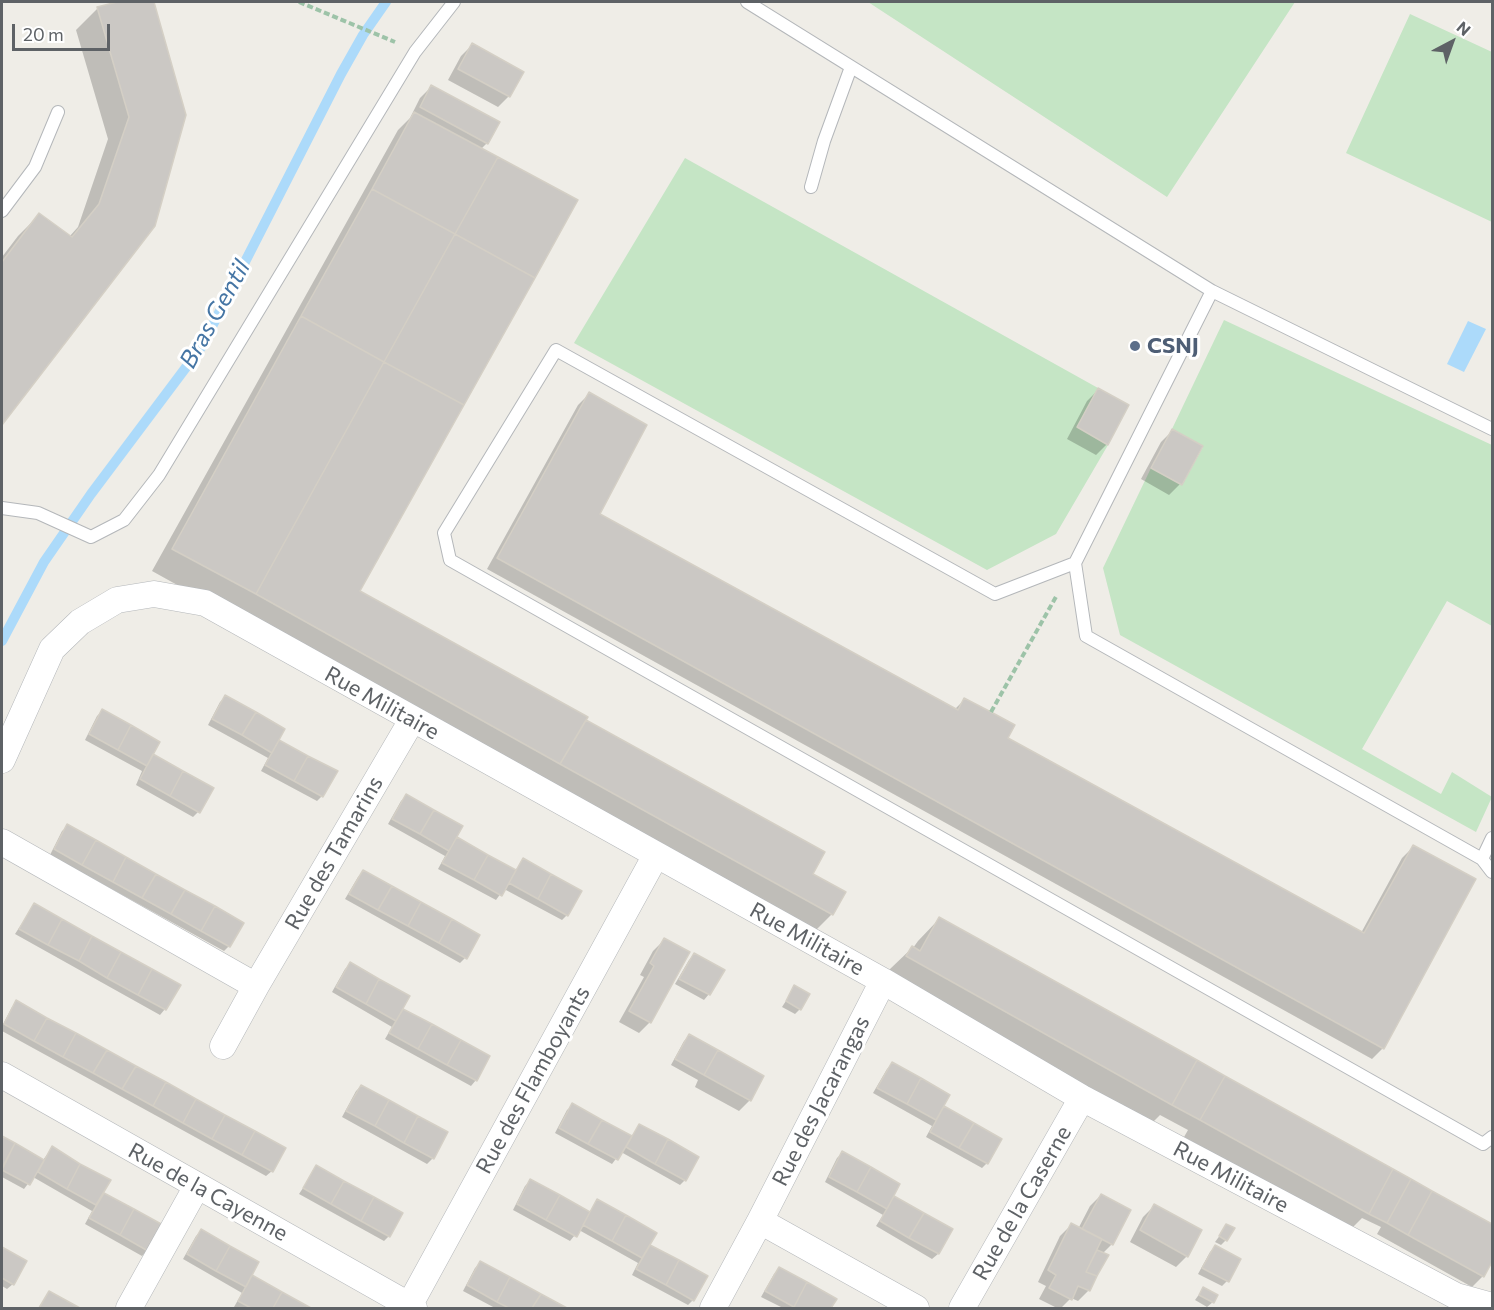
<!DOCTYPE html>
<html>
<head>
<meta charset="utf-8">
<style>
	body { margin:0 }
	#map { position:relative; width:1494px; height:1310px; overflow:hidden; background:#efede7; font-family:Commissioner,sans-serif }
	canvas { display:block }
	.frame { position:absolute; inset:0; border:3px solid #5e6266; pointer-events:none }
	.north { position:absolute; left:1422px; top:12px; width:60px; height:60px; -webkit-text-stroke:4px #fff; paint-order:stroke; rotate:41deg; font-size:16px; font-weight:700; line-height:24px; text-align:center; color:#5e6266 }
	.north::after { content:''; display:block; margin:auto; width:21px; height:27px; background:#5e6266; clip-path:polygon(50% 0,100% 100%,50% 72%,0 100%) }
	.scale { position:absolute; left:12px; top:24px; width:98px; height:27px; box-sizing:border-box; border:3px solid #5e6266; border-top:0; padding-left:8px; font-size:18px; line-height:21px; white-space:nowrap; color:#5e6266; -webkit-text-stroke:4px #fff; paint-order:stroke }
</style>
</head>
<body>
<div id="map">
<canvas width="1494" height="1310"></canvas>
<div class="frame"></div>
<div class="north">N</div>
<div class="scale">20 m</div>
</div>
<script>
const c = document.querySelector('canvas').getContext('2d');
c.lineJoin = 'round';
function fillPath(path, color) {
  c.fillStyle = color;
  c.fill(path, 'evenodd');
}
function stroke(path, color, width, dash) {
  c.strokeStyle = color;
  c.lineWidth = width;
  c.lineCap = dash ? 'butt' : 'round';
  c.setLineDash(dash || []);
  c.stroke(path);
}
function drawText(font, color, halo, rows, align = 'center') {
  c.font = font + ' Commissioner,sans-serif';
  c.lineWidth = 6;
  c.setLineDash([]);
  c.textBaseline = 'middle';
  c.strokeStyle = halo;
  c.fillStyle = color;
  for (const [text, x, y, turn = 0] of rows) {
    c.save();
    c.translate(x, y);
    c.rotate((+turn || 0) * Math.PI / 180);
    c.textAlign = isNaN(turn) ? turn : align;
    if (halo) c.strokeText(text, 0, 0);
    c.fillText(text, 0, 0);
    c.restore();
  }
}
fillPath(new Path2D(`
	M868 2H1295L1167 197Z
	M1410 14 1492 52V222L1346 153Z
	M685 158 1098 388 1108 445 1056 534 987 570 574 343Z
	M1224 320 1492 445V626L1447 601 1362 749 1441 794 1452 772 1492 797 1476 832 1120 635 1103 568 1151 468 1182 485 1203 447 1172 429Z`), '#c5e5c5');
fillPath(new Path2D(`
	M1468 321 1486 329 1464 372 1447 364Z`), '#acdafa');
fillPath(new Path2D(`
	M122 2H153L185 115 154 225 2 422V257L18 236 39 215 69 237 78 227 108 139 76 30 98 8Z
	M472 45 522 72 509 96 498 107 448 80 461 56Z
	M431 87 487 143 481 149 358 592 584 721 811 875 832 914 810 936 152 571 398 130 410 118 420 98Z
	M1098 390 1107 444 1096 455 1067 439 1087 401Z
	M589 394 598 514 954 710 964 700 1006 739 1361 933 1402 858 1413 847 1383 1048 1372 1059 487 569 578 405Z
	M1172 431 1180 484 1169 495 1141 479 1161 442Z
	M226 696 322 796 317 801 261 771 268 758 208 725 220 702Z
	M102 711 151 754 198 812 193 817 136 785 142 771 85 740 97 716Z
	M406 796 455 838 515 871 523 860 567 915 562 920 504 889 496 900 438 869 445 856 388 824 401 801Z
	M68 826 229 946 224 951 50 855 62 831Z
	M363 872 478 935 465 958 460 963 345 899 358 877Z
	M34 905 165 1009 160 1015 15 934Z
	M939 919 1492 1225V1259L1483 1276 1472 1287 1377 1234 1381 1227 1362 1218 1351 1229 1184 1137 1188 1130 1160 1115 1149 1126 885 978 890 969 912 948H913L918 941Z
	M664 940 650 1022 639 1033 619 1022 644 977 640 975 653 951Z
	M694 955 709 994 704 1000 675 984 689 960Z
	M350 964 401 1009 488 1057 476 1080 471 1086 385 1039 392 1027 332 992 345 969Z
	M795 987 800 1009 795 1014 782 1007Z
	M17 1002 272 1171 266 1176 2 1031V1026L12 1007Z
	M689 1036 750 1100 739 1111 695 1087 698 1080 671 1065 684 1041Z
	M892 1064 942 1106 1000 1140 987 1163 982 1168 926 1137 932 1126 873 1093 887 1069Z
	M361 1086 446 1133 433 1158 427 1164 342 1117 356 1091Z
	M573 1105 631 1137 640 1125 685 1180 680 1185 621 1152 612 1164 555 1133 567 1110Z
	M2 1138 43 1160 52 1148 102 1193 161 1226 147 1251 142 1256 85 1224 92 1211 33 1177 24 1189 2 1177Z
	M842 1153 892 1197 951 1230 938 1254 932 1259 876 1226 883 1215 825 1182 837 1158Z
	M317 1167 389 1236 384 1241 299 1194Z
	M530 1181 589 1213 598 1201 648 1245 706 1277 693 1300 688 1305 632 1275 638 1263 579 1230 570 1241 513 1210 525 1186Z
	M1101 1195 1112 1244 1102 1254 1089 1290 1078 1301 1071 1298 1061 1308H1057L1039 1299 1046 1286 1038 1282 1060 1236 1071 1225 1078 1229 1090 1206Z
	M1154 1206 1187 1256 1176 1267 1130 1242 1143 1217Z
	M1227 1226 1226 1240 1221 1245 1215 1242Z
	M201 1231 250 1276 309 1308H237L234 1307 242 1293 183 1259 196 1236Z
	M1215 1247 1227 1281 1222 1286 1198 1274 1210 1252Z
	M2 1248 25 1261 13 1284 7 1289 2 1286Z
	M480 1263 564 1308H495L463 1291 475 1268Z
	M779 1269 835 1299 830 1308H783L761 1297 774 1274Z
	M1203 1289 1213 1302 1207 1307 1195 1300Z
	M50 1292 78 1308H38Z`), '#0003');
stroke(new Path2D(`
	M2 641 44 562 91 494 202 346 341 74 363 35 386 2`), '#acdafa', 10);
const building = new Path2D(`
	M117 2H154L186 115 155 226 2 425V262L39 213 72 237 99 204 129 117 97 7Z
	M472 43 524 72 510 97 458 69Z
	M431 85 500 122 488 144 420 107Z
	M414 112 498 157 455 234 372 189Z
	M498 157 578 200 535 278 455 234Z
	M372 189 455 234 384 362 301 316Z
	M455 234 535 278 464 405 384 362Z
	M301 316 384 362 256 594 172 549Z
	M384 362 464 405 360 591 588 717 560 764 256 594Z
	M1098 388 1129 405 1108 445 1077 427Z
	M589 392 647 425 600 514 958 710 964 698 991 712 1015 725 1008 738 1364 933 1413 845 1476 879 1384 1049 497 558Z
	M1172 429 1203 446 1182 485 1151 468Z
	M225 695 256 712 242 735 212 719Z
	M102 709 131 725 118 750 89 734Z
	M256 712 285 729 272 753 242 735Z
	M586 720 825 852 813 874 846 892 833 915 560 764Z
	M131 725 160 742 147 766 118 750Z
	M279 740 308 756 294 781 265 765Z
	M153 754 183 771 170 796 140 779Z
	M308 756 338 771 323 797 294 781Z
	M183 771 214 788 200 813 170 796Z
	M406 794 434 810 420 834 392 819Z
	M434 810 463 826 449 851 420 834Z
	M67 824 96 840 82 865 54 849Z
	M457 837 488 855 474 880 442 863Z
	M96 840 126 857 113 882 82 865Z
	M488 855 516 870 502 896 474 880Z
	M126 857 156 874 142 898 113 882Z
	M523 858 551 874 538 899 509 883Z
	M363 870 392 886 378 910 349 894Z
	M156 874 185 890 171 914 142 898Z
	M551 874 582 891 568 916 538 899Z
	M392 886 421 902 408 926 378 910Z
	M185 890 215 906 201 931 171 914Z
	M421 902 452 919 439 943 408 926Z
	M34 903 62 919 48 945 19 929Z
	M215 906 244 923 230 947 201 931Z
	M939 917 1197 1060 1172 1105 906 956 912 946 920 951Z
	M62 919 92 936 79 961 48 945Z
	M452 919 480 935 467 959 439 943Z
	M92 936 121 952 107 978 79 961Z
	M664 938 690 952 651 1023 629 1011 654 966 650 963Z
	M121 952 152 969 138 995 107 978Z
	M694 953 725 970 710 995 679 979Z
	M350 962 379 979 366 1004 336 987Z
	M152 969 181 985 166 1010 138 995Z
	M379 979 410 996 396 1021 366 1004Z
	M794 985 810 994 801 1010 786 1001Z
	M16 1000 47 1018 34 1041 4 1024Z
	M403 1009 432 1024 418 1049 389 1033Z
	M47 1018 76 1033 63 1057 34 1041Z
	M432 1024 461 1040 447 1065 418 1049Z
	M76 1033 107 1050 93 1073 63 1057Z
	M689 1034 718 1050 704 1075 675 1059Z
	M461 1040 490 1056 477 1081 447 1065Z
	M107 1050 136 1066 122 1089 93 1073Z
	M718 1050 764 1076 751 1101 704 1075Z
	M1197 1060 1225 1076 1200 1120 1172 1105Z
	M892 1062 921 1078 907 1104 877 1088Z
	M136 1066 166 1082 153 1106 122 1089Z
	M1225 1076 1393 1169 1369 1214 1200 1120Z
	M921 1078 950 1095 936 1120 907 1104Z
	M166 1082 196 1099 183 1123 153 1106Z
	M361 1085 389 1100 375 1126 346 1111Z
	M196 1099 225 1115 212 1139 183 1123Z
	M389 1100 418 1116 404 1143 375 1126Z
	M572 1103 602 1120 588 1144 559 1128Z
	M944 1106 974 1123 959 1148 930 1132Z
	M225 1115 255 1131 242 1155 212 1139Z
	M418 1116 448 1132 434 1159 404 1143Z
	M602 1120 632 1136 618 1160 588 1144Z
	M974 1123 1002 1139 988 1164 959 1148Z
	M639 1124 668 1139 655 1164 626 1147Z
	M255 1131 286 1148 273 1172 242 1155Z
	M2 1136 15 1143 2 1168Z
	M668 1139 699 1157 686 1181 655 1164Z
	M15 1143 44 1160 30 1185 2 1170Z
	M52 1146 80 1164 67 1189 38 1172Z
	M842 1151 871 1167 857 1192 829 1177Z
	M80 1164 111 1180 96 1205 67 1189Z
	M316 1165 344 1181 331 1204 303 1188Z
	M871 1167 900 1184 887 1209 857 1192Z
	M1393 1169 1411 1179 1387 1223 1369 1214Z
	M530 1179 560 1195 546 1220 517 1204Z
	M1411 1179 1432 1191 1408 1235 1387 1223Z
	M344 1181 374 1197 361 1221 331 1204Z
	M1432 1191 1492 1224V1262L1484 1277 1408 1235Z
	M104 1193 134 1209 120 1235 89 1218Z
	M1101 1194 1131 1210 1113 1245 1082 1229Z
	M560 1195 590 1212 577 1237 546 1220Z
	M894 1196 924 1213 909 1238 880 1221Z
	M374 1197 403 1213 390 1237 361 1221Z
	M597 1199 626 1215 612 1241 583 1225Z
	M1154 1204 1202 1230 1188 1257 1140 1230Z
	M134 1209 163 1225 148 1251 120 1235Z
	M924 1213 953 1229 939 1254 909 1238Z
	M626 1215 657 1233 642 1258 612 1241Z
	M1071 1223 1102 1239 1086 1272 1097 1276 1090 1291 1078 1286 1072 1300 1049 1288 1056 1275 1048 1270Z
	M1226 1224 1235 1228 1227 1241 1219 1236Z
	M201 1229 230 1246 216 1271 187 1254Z
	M650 1245 679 1260 666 1285 636 1269Z
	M1215 1245 1241 1259 1229 1282 1202 1268Z
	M230 1246 259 1262 246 1287 216 1271Z
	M2 1247 27 1261 14 1285 2 1278Z
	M1097 1250 1109 1255 1097 1276 1086 1272Z
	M679 1260 708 1276 694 1301 666 1285Z
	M480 1261 510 1277 497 1302 467 1285Z
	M779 1267 807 1282 794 1307 765 1291Z
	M252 1275 282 1292 273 1308H251L238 1301Z
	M510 1277 541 1294 532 1308H509L497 1302Z
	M807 1282 837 1299 831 1308H797L794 1307Z
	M1203 1287 1218 1295 1214 1303 1199 1295Z
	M49 1291 80 1308H39Z
	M282 1292 311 1308H273Z
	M541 1294 567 1308H532Z`);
fillPath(building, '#cbc8c4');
stroke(building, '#d4cfc5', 1.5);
const service = new Path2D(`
	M747 2 1212 291
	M811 187 824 141 851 67
	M2 211 35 167 58 112
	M1492 429 1212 291 1075 563 1086 636 1482 859 1492 838
	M2 508 38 513 91 537 124 520 159 475 415 52 454 2
	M1075 563 995 594 556 350 444 533 450 560 1483 1144 1492 1137
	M1482 859 1492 872`);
const minor = new Path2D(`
	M2 760 52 649 80 622 117 600 154 594 205 603 883 981 1082 1098 1456 1296 1492 1306
	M2 842 256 986 412 720
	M223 1046 256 986
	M2 1075 414 1308
	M760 1221 916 1308
	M409 1306 656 855
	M129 1308 197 1186
	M713 1308 760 1221 883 981
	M962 1308 1082 1098`);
stroke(service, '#b4b7ba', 14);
stroke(minor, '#b4b7ba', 27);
stroke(new Path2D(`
	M299 2 395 42
	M991 712 1057 595`), '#9dc3a8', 4, [6, 3]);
stroke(service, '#fff', 12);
stroke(minor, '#fff', 26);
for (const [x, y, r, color] of [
	[1135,346,6,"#5c6f8a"]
]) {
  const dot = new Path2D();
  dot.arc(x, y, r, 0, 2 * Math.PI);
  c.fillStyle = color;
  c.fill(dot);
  stroke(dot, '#fff', 2);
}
drawText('bold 22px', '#4e5e75', '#fff', [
	["CSNJ",1147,346]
], 'left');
drawText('22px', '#5e6266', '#fff', [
	["Rue Militaire",382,703,29],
	["Rue des Tamarins",334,853,-60],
	["Rue Militaire",807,939,29],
	["Rue des Flamboyants",533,1080,-61],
	["Rue des Jacarangas",821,1101,-63],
	["Rue Militaire",1231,1177,28],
	["Rue de la Cayenne",208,1192,29],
	["Rue de la Caserne",1022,1203,-60]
]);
drawText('italic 24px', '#4575a4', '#fff', [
	["Bras Gentil",215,314,-61]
]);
</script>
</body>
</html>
